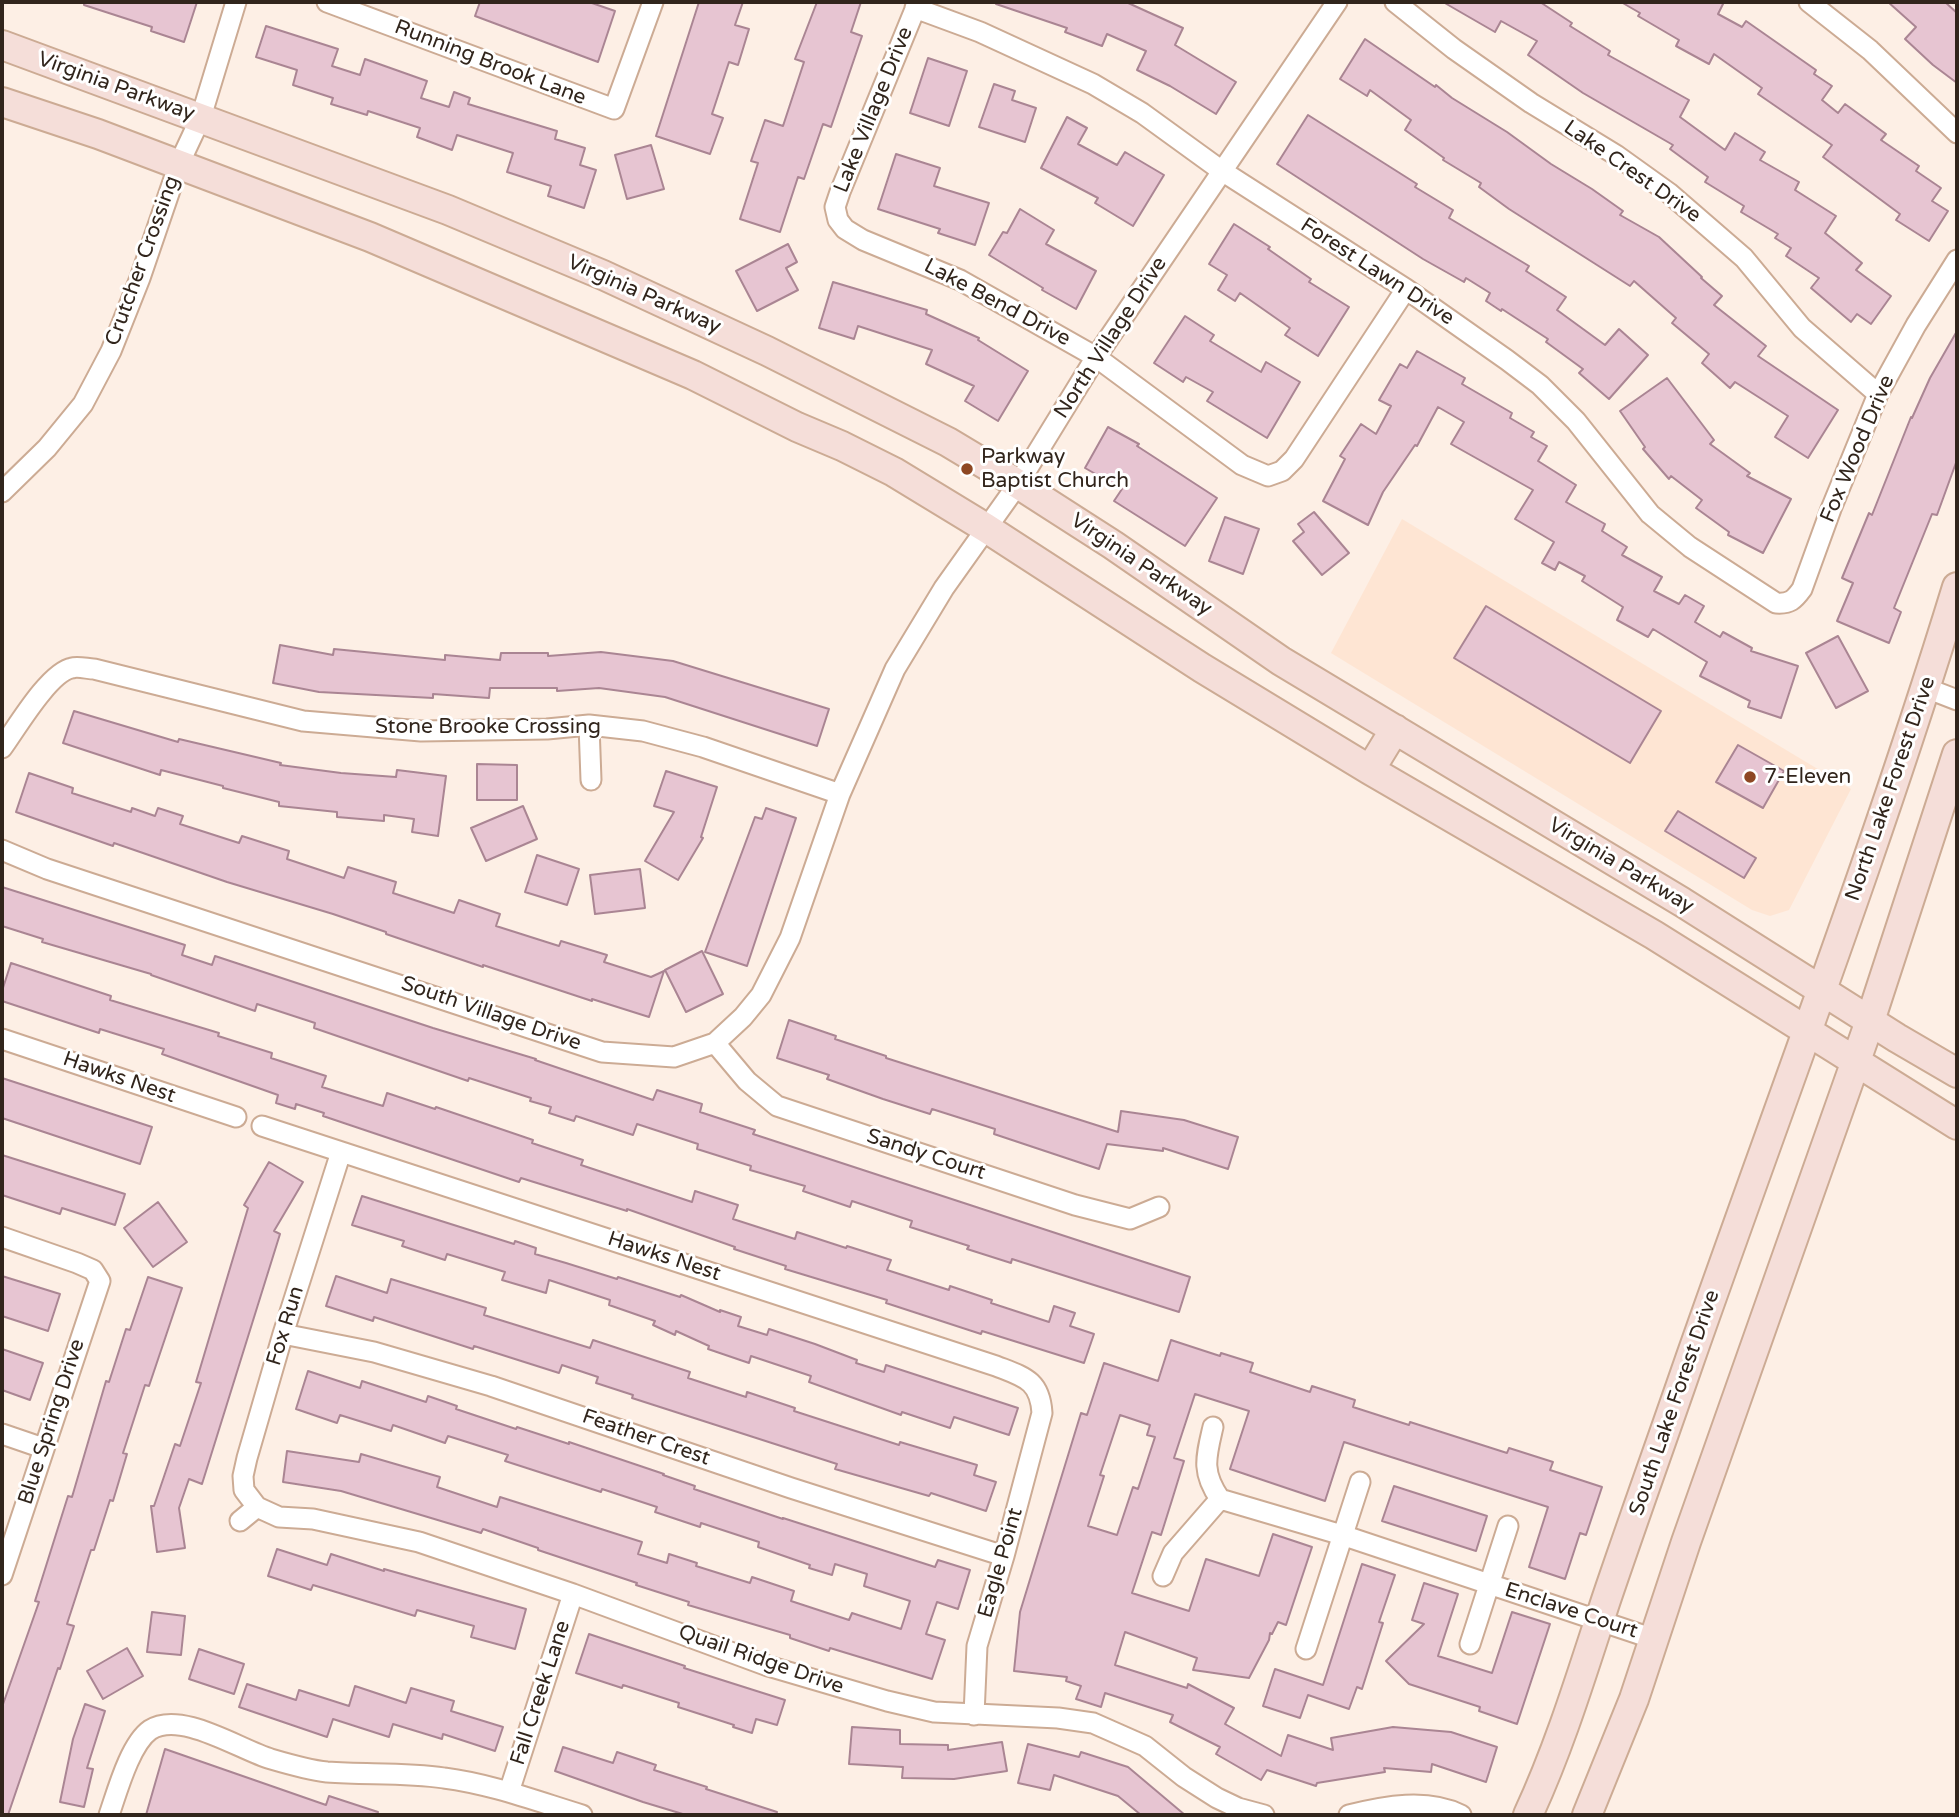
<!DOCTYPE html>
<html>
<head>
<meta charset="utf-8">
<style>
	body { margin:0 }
	#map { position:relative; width:1959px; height:1817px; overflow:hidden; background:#fdefe5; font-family:"Varela Round",sans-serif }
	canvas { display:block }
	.frame { position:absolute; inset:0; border:4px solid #31251c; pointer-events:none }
</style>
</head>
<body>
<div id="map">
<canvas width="1959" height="1817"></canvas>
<div class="frame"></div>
</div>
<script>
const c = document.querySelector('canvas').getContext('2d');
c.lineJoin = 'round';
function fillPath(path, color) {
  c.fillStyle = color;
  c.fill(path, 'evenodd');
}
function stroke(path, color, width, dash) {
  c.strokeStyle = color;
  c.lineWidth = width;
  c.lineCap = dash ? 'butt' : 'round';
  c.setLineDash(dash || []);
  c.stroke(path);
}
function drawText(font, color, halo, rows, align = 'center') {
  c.font = font + ' "Varela Round",sans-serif';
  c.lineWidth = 6;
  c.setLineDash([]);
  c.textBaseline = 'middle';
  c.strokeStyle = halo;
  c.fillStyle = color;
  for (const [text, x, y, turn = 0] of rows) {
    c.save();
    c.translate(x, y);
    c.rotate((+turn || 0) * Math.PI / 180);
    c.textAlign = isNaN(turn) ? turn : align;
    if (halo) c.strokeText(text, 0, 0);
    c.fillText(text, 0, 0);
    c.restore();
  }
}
fillPath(new Path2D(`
	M1402 519 1851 789 1789 910 1770 916 1752 910 1331 653Z`), '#fee5d3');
const building = new Path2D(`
	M84 2H197L184 42 151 31 152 27 84 5Z
	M480 2H589L615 11 598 62 475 16Z
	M699 2H743L735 25 749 29 738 65 729 62 712 114 723 118 710 154 656 136Z
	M817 2H861L851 32 862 36 831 127 823 124 804 179 798 177 780 232 740 219 758 163 751 161 765 120 783 126 804 62 795 59Z
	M997 2H1126L1183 28 1175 45 1236 82 1216 114 1170 86 1137 70 1146 51 1107 34 1102 46 1065 32 1067 28 996 4Z
	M1443 2H1540L1572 23 1570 26 1610 51 1608 55 1689 100 1680 117 1725 150 1735 133 1765 152 1760 160 1799 182 1795 190 1836 216 1825 233 1862 263 1856 270 1891 296 1871 324 1857 314 1851 322 1811 288 1819 278 1786 256 1791 248 1775 238 1778 234 1741 212 1744 206 1705 182 1708 177 1670 149 1673 145 1583 93 1528 55 1537 41 1501 21 1495 32Z
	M1621 2H1724L1718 14 1742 27 1746 21 1816 70 1814 74 1832 86 1822 100 1838 113 1845 104 1886 134 1881 140 1919 166 1916 171 1941 188 1932 201 1948 211 1929 241 1896 220 1900 214 1823 157 1832 145 1758 94 1762 88 1714 54 1709 64 1676 46 1679 40 1638 16 1640 13Z
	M1888 2H1945L1957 13V83L1933 65 1905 39 1916 27Z
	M266 26 338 49 332 66 360 75 365 59 427 81 421 98 449 107 454 92 470 98 468 104 557 131 555 139 585 148 580 165 596 170 584 208 548 196 551 186 507 172 513 153 457 135 452 150 417 137 420 128 368 111 367 115 331 104 333 98 293 85 297 70 256 57Z
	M1365 39 1435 87 1436 85 1452 98 1507 132 1551 164 1592 189 1623 211 1620 215 1659 237 1702 277 1701 278 1722 296 1714 305 1766 346 1758 356 1838 410 1808 458 1775 437 1788 416 1735 382 1730 388 1702 363 1709 354 1672 323 1676 318 1634 281 1630 286 1509 209 1479 187 1481 183 1443 160 1444 158 1405 130 1411 120 1370 90 1367 96 1340 79Z
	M928 58 967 71 949 126 910 113Z
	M994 84 1015 91 1012 100 1036 108 1025 142 979 127Z
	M1308 115 1417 184 1415 187 1453 210 1449 218 1529 266 1526 271 1566 297 1557 310 1605 345 1619 329 1648 355 1609 399 1579 373 1583 369 1546 342 1548 339 1502 309 1501 311 1486 301 1490 293 1466 278 1464 282 1423 259 1277 164Z
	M1067 117 1087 128 1078 144 1117 165 1125 152 1164 175 1133 226 1095 203 1098 198 1041 168Z
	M651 145 664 189 627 199 615 155Z
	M896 154 940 168 934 186 989 203 975 245 938 233 940 229 878 209Z
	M1020 209 1054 230 1046 244 1096 271 1076 309 1042 290 1043 288 989 255 1003 232 1007 233Z
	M1234 224 1270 247 1268 249 1311 279 1309 282 1349 307 1318 356 1285 335 1290 328 1240 293 1235 301 1218 290 1227 275 1209 264Z
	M788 244 797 262 786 268 798 290 757 311 736 271Z
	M833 282 927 310 926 314 979 338 978 340 1028 371 998 421 965 401 974 386 926 364 932 350 858 326 854 339 819 328Z
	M1185 316 1214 335 1210 341 1261 372 1266 362 1300 382 1267 438 1207 401 1213 392 1186 377 1183 382 1154 363Z
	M1957 331V460L1937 515 1932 514 1894 608 1901 612 1889 643 1837 621 1853 583 1842 578 1869 513 1872 515 1911 417 1912 418 1930 378Z
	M1417 351 1465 378 1462 384 1512 413 1510 418 1534 432 1531 437 1547 446 1538 461 1576 485 1566 502 1605 524 1602 531 1627 547 1622 555 1662 577 1654 591 1679 604 1685 595 1704 606 1695 622 1720 637 1723 632 1752 648 1751 651 1798 666 1781 718 1748 707 1750 701 1700 676 1707 662 1653 629 1648 637 1617 620 1623 607 1582 581 1585 576 1559 562 1555 570 1542 563 1554 542 1515 519 1533 490 1451 444 1464 422 1438 407 1417 446 1415 445 1383 492 1368 525 1323 501 1345 459 1340 456 1361 424 1376 434 1391 406 1379 400 1400 364 1407 368Z
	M1667 378 1714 440 1710 444 1750 473 1747 476 1791 499 1763 553 1728 535 1729 532 1696 508 1702 500 1671 476 1669 479 1643 449 1645 447 1620 411Z
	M1108 427 1139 444 1137 446 1217 498 1185 546 1114 501 1122 489 1085 468Z
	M1314 512 1349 553 1322 575 1293 541 1304 532 1298 524Z
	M1225 517 1259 529 1243 574 1209 561Z
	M1486 606 1661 711 1630 763 1454 658Z
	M1838 636 1868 691 1836 708 1806 653Z
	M280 645 333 655 334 649 445 660V655L500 660 501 653H548V656L601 652 673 661 829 709 817 746 665 697 599 688 557 691V688H490L489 698 433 694V698L319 692 273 683Z
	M74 711 178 742 179 739 281 763 280 765 341 773 396 777 397 770 446 776 438 836 412 832 414 819 384 815V821L337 817V812L279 806V802L223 788V786L161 770 160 775 63 743Z
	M1738 745 1784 771 1763 808 1716 782Z
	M477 764 517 765V800H477Z
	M666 771 717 787 701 837 703 838 678 880 645 861 674 812 654 806Z
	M29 773 73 788 72 793 131 812 132 808 155 816 158 808 183 816 180 824 239 843 242 836 289 851 287 859 344 878 348 867 396 882 393 893 454 913 459 900 500 914 496 926 559 946 561 941 607 955 604 962 651 977 664 971 649 1017 592 999V1001L483 965V967L386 934V932L333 914 227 882 114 843 113 846 16 812Z
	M523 806 537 839 486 861 471 828Z
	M766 808 796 818 747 966 705 952 755 817 762 819Z
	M1678 811 1756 858 1744 878 1665 831Z
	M537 855 579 869 567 905 525 892Z
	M640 869 645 908 595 914 590 875Z
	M2 887 185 945 182 955 212 965 215 956 433 1028 536 1059 535 1060 653 1100 657 1090 702 1104 700 1112 755 1130 753 1134 1190 1277 1179 1312 1012 1259 1011 1263 967 1249 969 1246 910 1227 912 1221 852 1201 850 1207 803 1191 805 1186 750 1170 751 1166 697 1149 698 1144 637 1124 633 1135 576 1116 574 1121 549 1113 551 1107 530 1101 531 1098 469 1078 468 1081 314 1028 315 1023 257 1004 255 1011 151 975V974L42 942 43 939 2 926Z
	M702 951 723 994 686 1012 665 970Z
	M11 963 111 996 110 1000 219 1033 218 1036 272 1053 271 1058 326 1076 322 1087 383 1106 387 1093 435 1109 436 1107 533 1140 532 1143 583 1160 581 1165 692 1202 695 1191 738 1205 733 1219 795 1239 797 1232 846 1248 847 1246 891 1260 887 1270 949 1290 950 1286 992 1300 991 1303 1049 1322 1054 1306 1075 1313 1070 1326 1094 1334 1084 1363 982 1331 981 1334 886 1303 887 1300 785 1269 786 1266 734 1249 735 1247 627 1209V1211L521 1178 519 1182 323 1116 324 1113 296 1104 295 1109 276 1103 278 1095 162 1054 164 1049 100 1029 99 1033 2 1001V991Z
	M789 1020 836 1036 835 1039 886 1056V1058L1118 1132 1121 1111 1184 1120 1238 1137 1228 1169 1163 1148V1151L1107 1144 1099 1169 994 1134 995 1129 932 1109 930 1114 883 1099 827 1079 829 1075 777 1058Z
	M2 1078 152 1127 140 1164 2 1118Z
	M2 1155 125 1194 115 1225 62 1208 60 1214 2 1195Z
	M269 1162 303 1182 274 1231 280 1234 202 1484 189 1479 179 1508 185 1548 157 1552 151 1506H154L175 1444 180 1446 201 1383 196 1382 248 1208 244 1205Z
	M362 1196 514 1244 515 1241 536 1248 535 1254 566 1263 617 1279 618 1277 680 1297 681 1295 720 1312V1310L741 1317 738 1326 767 1335 769 1329 815 1344 857 1360 856 1363 884 1372 886 1365 1018 1408 1009 1435 954 1417 950 1428 902 1412 901 1415 809 1382 811 1376 751 1356 749 1363 708 1349 709 1346 676 1331 675 1335 653 1325 655 1321 609 1305 610 1300 549 1280 546 1293 502 1280 505 1272 447 1254 445 1260 402 1246 404 1241 352 1225Z
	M158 1202 187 1242 153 1267 124 1228Z
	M2 1276 60 1294 48 1331 2 1316Z
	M336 1276 387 1293 391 1279 486 1308 484 1315 590 1348 593 1340 690 1372 688 1378 746 1397 747 1392 795 1408 794 1411 899 1445 900 1442 977 1465 974 1475 996 1482 986 1511 931 1493 929 1496 835 1469 837 1464 632 1398 633 1395 596 1383 598 1377 562 1365 559 1373 474 1346 473 1349 374 1317 373 1321 326 1306Z
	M148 1277 182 1288 149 1386 145 1385 123 1453 127 1454 113 1501 110 1500 94 1550H91L67 1624 74 1626 60 1669 58 1668 8 1815H2V1707L39 1602 35 1601 68 1496 72 1497 106 1381 109 1382 126 1329 130 1330Z
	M1171 1340 1220 1356 1221 1353 1253 1363 1250 1372 1310 1392 1312 1386 1355 1400 1353 1407 1409 1425 1410 1422 1507 1453 1509 1448 1553 1462 1550 1470 1602 1487 1586 1535 1580 1533 1565 1579 1529 1567 1548 1507 1344 1442 1325 1501 1230 1469 1249 1411 1195 1394 1174 1458 1184 1461 1172 1500 1161 1535 1152 1532 1132 1593 1189 1611 1206 1559 1259 1576 1273 1534 1312 1547 1286 1625 1278 1622 1272 1634 1270 1633 1269 1640 1249 1678 1193 1670 1197 1658 1125 1632 1115 1665 1187 1688 1188 1684 1234 1708 1225 1724 1281 1756 1288 1735 1333 1750 1331 1738 1393 1727 1451 1732 1497 1747 1486 1782 1432 1764 1431 1772 1384 1768 1385 1772 1317 1783 1316 1786 1267 1770 1261 1780 1216 1754 1220 1747 1170 1722 1173 1715 1105 1693 1101 1707 1076 1699 1081 1686 1066 1681 1067 1677 1014 1671 1020 1612 1081 1413 1087 1415 1104 1363 1158 1381ZM1120 1415 1150 1425 1147 1435 1155 1437 1138 1489 1133 1487 1117 1535 1088 1526 1104 1476 1100 1475Z
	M2 1349 43 1363 30 1400 2 1390Z
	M308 1371 360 1388 362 1381 426 1402 428 1396 457 1406 456 1409 516 1429 517 1427 569 1444V1442L664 1474 663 1475 695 1486 694 1489 783 1519V1518L935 1567 938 1560 970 1570 958 1609 937 1602 926 1634 945 1640 932 1679 830 1648 829 1651 790 1638V1635L688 1605 689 1602 636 1585 637 1583 538 1550V1548L483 1529 481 1533 341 1491 283 1482 287 1451 359 1462 361 1454 440 1477 437 1487 497 1507 500 1497 642 1542 638 1554 667 1563 669 1554 697 1563 696 1566 750 1583 752 1577 794 1591 791 1601 849 1620 852 1613 901 1629 910 1601 864 1586 867 1574 835 1564 832 1575 809 1568 810 1565 758 1547 759 1542 701 1523 700 1527 655 1512 657 1507 602 1489 601 1492 505 1461 508 1455 448 1436 445 1443 393 1425 391 1431 340 1415 337 1423 296 1409Z
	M1394 1486 1487 1516 1476 1551 1382 1521Z
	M277 1549 327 1565 331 1554 384 1571V1569L526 1609 515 1649 471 1637 474 1626 417 1610 415 1616 313 1585 311 1590 268 1576Z
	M1362 1564 1395 1575 1379 1622 1383 1623 1362 1689 1357 1687 1349 1709 1308 1695 1300 1718 1263 1706 1275 1669 1323 1685Z
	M1424 1583 1458 1594 1438 1656 1492 1673 1512 1612 1550 1624 1517 1724 1479 1711 1480 1707 1409 1684 1386 1661 1424 1624 1412 1620Z
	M152 1612 185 1616 181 1655 147 1652Z
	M589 1634 685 1666 684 1668 785 1700 777 1725 756 1719 752 1733 733 1727 734 1725 678 1707 679 1703 623 1685 622 1688 576 1673Z
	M127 1648 143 1676 103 1699 87 1671Z
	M199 1649 244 1664 234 1694 189 1679Z
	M247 1684 296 1700 299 1690 349 1706 355 1686 406 1703 411 1688 454 1701 451 1711 503 1727 495 1751 443 1734 442 1739 393 1724 389 1737 333 1719 327 1737 239 1707Z
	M85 1704 105 1711 87 1768 93 1769 84 1807 60 1802 73 1739Z
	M852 1727 900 1730V1744L948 1745V1750L1002 1742 1007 1771 954 1779 902 1778 903 1767 849 1764Z
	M1028 1744 1079 1757 1081 1752 1128 1767 1185 1815H1141L1118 1796 1054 1775 1050 1790 1018 1783Z
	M563 1747 613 1763 617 1752 656 1765 654 1770 707 1787 706 1789 777 1812 776 1815H686L643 1802 555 1771Z
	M165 1749 326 1805 329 1796 378 1812 377 1815H146Z`);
fillPath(building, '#e7c5d2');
stroke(building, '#aa8593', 2);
const minor = new Path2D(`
	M327 2 614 109 653 2
	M918 2 840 192 835 207 838 220 845 229 863 240 960 280 1096 357 1242 465 1268 476 1282 471 1294 459 1406 289
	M1395 2 1454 49 1531 103 1616 155 1669 193 1744 258 1802 328 1878 394
	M1809 2 1870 50 1957 133
	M915 8 980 32 1093 84 1142 113 1222 171 1406 289 1507 360 1540 385 1576 421 1650 514 1690 547 1776 603C1790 604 1794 600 1802 589L1831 509 1878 394 1916 325 1957 260
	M2 492 47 448 83 404 111 351 140 278 179 164 201 117 236 2
	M1926 688 1957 700
	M589 725 591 780
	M2 748C16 729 49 672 72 668 78 666 88 669 94 669L303 721 421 731 547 729 589 725 643 731 703 747 840 794
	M2 850 47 869 602 1052 674 1057 715 1043 743 1017 761 995 790 938 840 794 895 669 944 588 1018 484 1096 357 1337 2
	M2 1039 236 1117
	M715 1043 747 1081 777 1106 1075 1205 1130 1219 1159 1207
	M262 1126 996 1366C1024 1377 1040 1380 1042 1413L1004 1556 977 1646 974 1715
	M341 1152 283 1334 247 1458 243 1476 244 1490 257 1507 279 1517 313 1519 419 1542 573 1594 768 1666 887 1701 934 1712 1058 1718 1093 1723 1145 1746 1184 1777 1217 1798 1238 1808 1264 1815
	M2 1237 77 1263 93 1270 100 1281 2 1575
	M283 1334 374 1352 491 1386 791 1488 1004 1556
	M1213 1427C1206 1457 1201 1472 1220 1499
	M2 1434 43 1448
	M240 1521 257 1507
	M1163 1576 1173 1553 1220 1499 1342 1535 1654 1639
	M1470 1644 1508 1526
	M1306 1649 1360 1482
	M509 1792 573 1594
	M109 1815C117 1792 130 1744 150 1730 181 1710 240 1750 271 1759 288 1764 309 1770 327 1772 366 1775 405 1772 444 1778 491 1784 536 1801 582 1815
	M1349 1815C1385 1806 1427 1798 1461 1815`);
const secondary = new Path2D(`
	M2 45 448 210 603 275 767 351 948 442 1018 484 1113 545 1281 661 1682 902 1897 1038 1957 1073
	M2 102 98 134 370 237 693 375 797 427 842 446 894 472 986 528 1202 668 1370 770 1654 935 1957 1125
	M1370 770 1395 729
	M1528 1815C1560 1746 1582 1673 1606 1600 1633 1520 1662 1440 1690 1359 1780 1103 1877 848 1957 587
	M1587 1815 1634 1699 1686 1542 1870 1021 1957 754`);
stroke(minor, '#ccab94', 23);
stroke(secondary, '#ccab94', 32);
stroke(minor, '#fff', 19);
stroke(secondary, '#f5ded9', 28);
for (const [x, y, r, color] of [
	[967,469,7,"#8e4723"],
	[1750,777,7,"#8e4723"]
]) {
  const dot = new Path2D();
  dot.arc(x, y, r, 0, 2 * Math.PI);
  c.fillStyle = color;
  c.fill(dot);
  stroke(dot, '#fff', 2.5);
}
drawText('21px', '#31251c', '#fff', [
	["Running Brook Lane",490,63,21],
	["Virginia Parkway",116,87,20],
	["Lake Village Drive",874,110,-68],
	["Lake Crest Drive",1632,172,35],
	["Crutcher Crossing",143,261,-70],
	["Forest Lawn Drive",1377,272,33],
	["Virginia Parkway",644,295,24],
	["Lake Bend Drive",997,303,28],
	["North Village Drive",1111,338,-57],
	["Fox Wood Drive",1858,449,-67],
	["Virginia Parkway",1141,565,34],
	["Stone Brooke Crossing",488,727],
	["North Lake Forest Drive",1891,789,-71],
	["Virginia Parkway",1621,866,31],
	["South Village Drive",491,1014,19],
	["Hawks Nest",119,1078,19],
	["Sandy Court",926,1155,18],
	["Hawks Nest",664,1257,18],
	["Fox Run",286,1326,-73],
	["South Lake Forest Drive",1675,1403,-71],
	["Blue Spring Drive",52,1422,-72],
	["Feather Crest",646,1438,19],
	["Eagle Point",1001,1563,-74],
	["Enclave Court",1571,1611,18],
	["Quail Ridge Drive",761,1660,19],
	["Fall Creek Lane",541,1693,-72]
]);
drawText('21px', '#31251c', '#fff', [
	["Parkway",981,457],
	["Baptist Church",981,481],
	["7-Eleven",1764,777]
], 'left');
</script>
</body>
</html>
